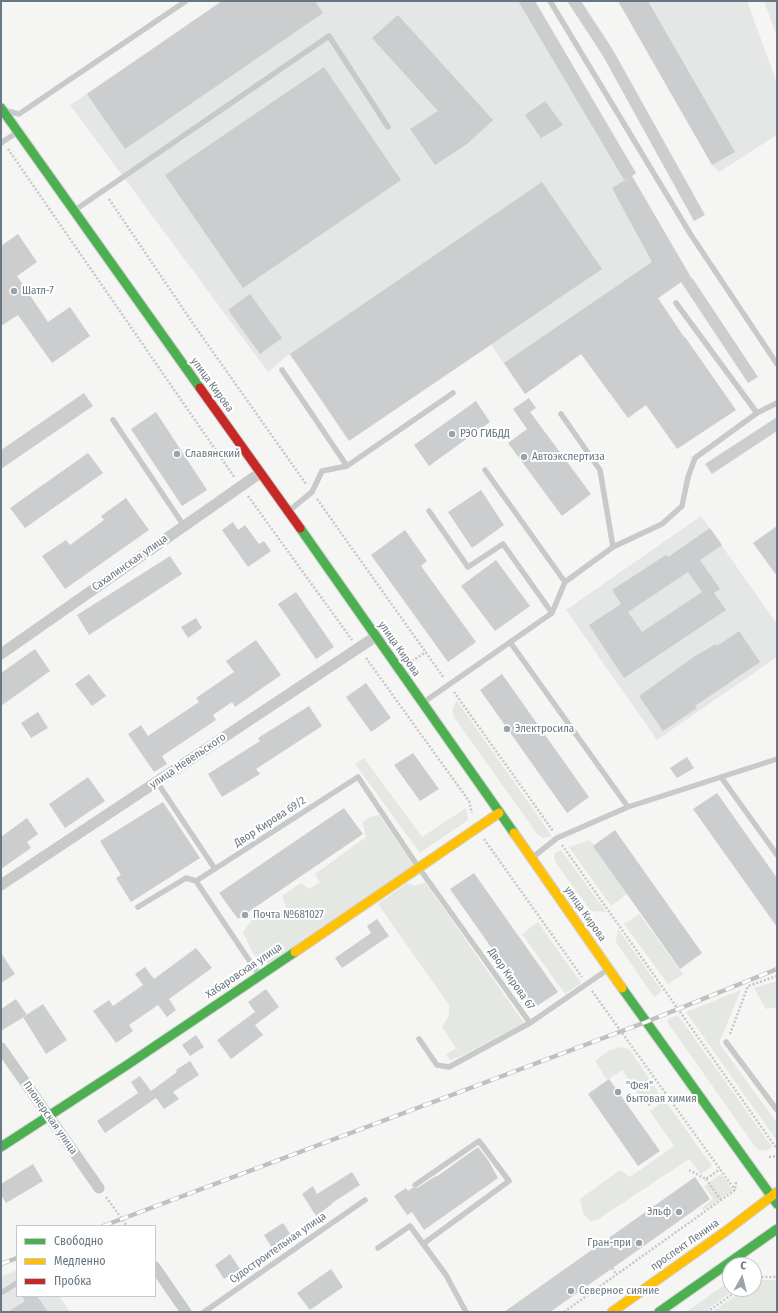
<!DOCTYPE html>
<html>
<head>
<meta charset="utf-8">
<style>
	body { margin:0 }
	#map { position:relative; width:778px; height:1313px; overflow:hidden; background:#f5f5f4; font-family:"Fira Sans Condensed",sans-serif }
	canvas { display:block }
	.frame { position:absolute; inset:0; border:2px solid #687782; pointer-events:none }
	.legend { position:absolute; left:16px; top:1225px; width:140px; height:72px; box-sizing:border-box; background:#fff; border:1px solid #c3c9cd; margin:0; padding:5px 7px; list-style:none; font-size:12px; color:#687782 }
	.legend li { display:flex; align-items:center; gap:8px; height:20px }
	.legend b { width:20px; border:1px solid #c3c9cd }
	.north { position:absolute; left:722px; top:1257px; width:40px; height:40px; box-sizing:border-box; background:#fff; border:1px solid #c3c9cd; border-radius:50%; rotate:7deg; font-size:11px; font-weight:700; line-height:16px; text-align:center; color:#687782 }
	.north::after { content:''; display:block; margin:auto; width:14px; height:18px; background:#99a3aa; clip-path:polygon(50% 0,100% 100%,50% 72%,0 100%) }
</style>
</head>
<body>
<div id="map">
<canvas width="778" height="1313"></canvas>
<div class="frame"></div>
<ul class="legend">
<li><b style="height:5px;background:#4caf50"></b>Свободно</li>
<li><b style="height:5px;background:#ffc107"></b>Медленно</li>
<li><b style="height:5px;background:#c62828"></b>Пробка</li>
</ul>
<div class="north">С</div>
</div>
<script>
const c = document.querySelector('canvas').getContext('2d');
c.lineJoin = 'round';
function fillPath(path, color) {
  c.fillStyle = color;
  c.fill(path, 'evenodd');
}
function stroke(path, color, width, dash) {
  c.strokeStyle = color;
  c.lineWidth = width;
  c.lineCap = dash ? 'butt' : 'round';
  c.setLineDash(dash || []);
  c.stroke(path);
}
function drawText(font, color, halo, rows, align = 'center') {
  c.font = font + ' "Fira Sans Condensed",sans-serif';
  c.lineWidth = 4;
  c.setLineDash([]);
  c.textBaseline = 'middle';
  c.strokeStyle = halo;
  c.fillStyle = color;
  for (const [text, x, y, turn = 0] of rows) {
    c.save();
    c.translate(x, y);
    c.rotate((+turn || 0) * Math.PI / 180);
    c.textAlign = isNaN(turn) ? turn : align;
    if (halo) c.strokeText(text, 0, 0);
    c.fillText(text, 0, 0);
    c.restore();
  }
}
fillPath(new Path2D(`
	M222 1H518L624 180 632 176 690 276 525 394 491 345 350 440 289 354 268 372 70 105Z
	M618 1H747L777 83V135L719 172 712 165Z
	M764 1H777V37Z
	M701 516 777 624V657L657 740 566 610Z
	M17 1270V1296H59L70 1312H1V1277Z`), '#e5e7e7');
fillPath(new Path2D(`
	M457 701 552 836 543 838 537 834 454 717C452 710 452 707 457 701Z
	M364 758 422 837 466 808 468 820 420 853 355 764Z
	M379 815 414 866 270 963 260 962 251 950 243 932 252 920 263 914 268 919 286 907 282 896 301 883 309 889 320 882 315 874 366 837 363 822 370 817Z
	M590 840 627 894 611 906 569 847Z
	M561 850 606 912 591 911 556 863 554 858 555 853Z
	M425 882 524 1023 461 1056 450 1060 446 1055 456 1048 442 1027 449 1015V1005L378 904 407 883 415 886Z
	M639 914 683 974 668 984 624 924Z
	M538 922 581 983 565 994 522 934Z
	M618 929 662 991 654 997 616 942Z
	M777 981V1007L766 1009 754 988Z
	M741 990 719 1043 777 1123V1141L686 1012Z
	M678 1015 772 1147C767 1151 763 1152 757 1149L667 1022 668 1019Z
	M621 1047 629 1049 659 1093 644 1103 622 1070 607 1080 595 1061 608 1051Z
	M665 1100 712 1166 701 1174 689 1159 597 1220 591 1221 583 1214 580 1199 620 1170 630 1177 674 1146 650 1111Z
	M721 1174 733 1190 704 1210 702 1208 713 1199 704 1186Z
	M757 1280H777V1312H712L745 1289H754V1282Z
	M730 1281V1289H736L703 1312H686Z`), '#e4e7e2');
fillPath(new Path2D(`
	M222 1H315L323 13 125 149 87 94Z
	M518 1H535L636 173 632 176 692 279H693L758 377 748 383 681 282 658 298 684 337H685L736 410 677 449 646 405 628 418 581 354 525 394 504 363 652 262 612 188 630 177 624 180Z
	M567 1H581L613 50 705 215 694 221 603 56Z
	M618 1H648L735 152 712 165Z
	M398 15 493 120 467 144 435 165 410 129 438 111 372 38Z
	M324 67 401 180 243 288 165 175Z
	M545 101 563 125 541 138 525 115Z
	M542 182 602 269 349 441 290 354Z
	M18 234 37 262 17 276 48 322 70 307 90 336 52 363 18 315 1 326V246Z
	M250 294 282 338 260 354 228 310Z
	M84 393 93 406 1 469V450Z
	M529 398 536 408 530 412 591 494 562 516 508 443 527 429 513 409Z
	M476 401 490 422 429 466 414 445Z
	M156 412 207 490 182 506 131 429Z
	M777 417V431L712 474 705 464Z
	M88 453 103 473 25 528 10 508Z
	M481 490 504 525 472 548 448 512Z
	M126 498 149 530 65 589 42 556 66 540 70 545 104 520 101 516Z
	M233 522 238 530 245 525 259 544 264 541 271 551 248 567 222 530Z
	M777 526V576L753 543Z
	M710 528 722 545 700 560 720 589 714 593 726 610 624 678 589 625 621 604 612 590 666 555 668 557ZM688 572 702 592 642 632 628 612Z
	M405 530 427 561 421 566 476 642 448 662 371 555Z
	M170 556 182 574 89 635 77 615Z
	M496 560 530 606 495 631 461 586Z
	M296 592 334 647 316 659 278 604Z
	M196 618 202 628 188 638 181 627Z
	M739 631 760 662 695 706 697 708 663 731 639 696 695 656 716 644 717 646Z
	M256 640 281 675 235 707 232 702 213 715 216 720 162 756 167 764 154 772 128 734 141 725 148 736 199 702 196 698 234 672 226 661Z
	M35 649 50 671 1 706V673Z
	M89 674 106 696 92 706 75 684Z
	M502 674 589 797 567 813 480 690Z
	M366 683 391 718 371 732 346 697Z
	M309 706 322 726 256 769 260 774 222 797 208 774 260 741 258 738Z
	M38 712 48 728 31 738 21 723Z
	M413 753 439 789 420 801 394 765Z
	M687 757 694 768 677 778 670 768Z
	M88 777 105 801 65 828 49 804Z
	M717 793 777 878V927L693 809Z
	M163 802 200 858 131 902 116 878 121 875 100 841Z
	M344 808 363 834 238 919 219 893Z
	M27 818 38 834 27 842 31 848 1 869V837Z
	M615 830 702 953 680 969 593 846Z
	M474 873 558 992 534 1008 450 889Z
	M377 919 389 936 342 968 335 958 371 933 367 926Z
	M196 948 212 968 169 999 176 1010 167 1017 158 1005 129 1025 133 1031 116 1043 93 1011 109 1000 113 1006 143 985 135 974 145 967 154 979Z
	M1 953 15 974 1 983Z
	M266 989 279 1007 255 1025 263 1035 231 1059 217 1040 255 1012 248 1002Z
	M16 999 27 1015 1 1031V1009Z
	M43 1004 67 1040 46 1054 23 1017Z
	M196 1035 204 1047 190 1056 182 1045Z
	M190 1061 199 1075 173 1092 179 1099 164 1109 151 1091 177 1072 176 1070Z
	M140 1076 156 1098 105 1133 97 1121 138 1093 131 1082Z
	M609 1079 660 1151 638 1166 588 1094Z
	M478 1147 488 1160 498 1178 424 1230 412 1212 407 1215 394 1196 406 1188 408 1191 412 1188H417L436 1176V1177Z
	M33 1164 43 1181 6 1203 1 1195V1184Z
	M352 1172 360 1185 332 1203V1204L316 1216 302 1194 313 1186 317 1194Z
	M695 1177 710 1199 624 1260 550 1312H504Z
	M283 1223 291 1235 272 1248 264 1235Z
	M230 1254 240 1269 224 1279 215 1265Z
	M331 1269 343 1287 310 1310 297 1293Z
	M22 1296H37L48 1312H8L25 1301Z`), '#cccdce');
const fast = new Path2D(`
	M1 108 200 388
	M300 528 514 833
	M622 988 777 1204
	M1 1147 127 1065 295 952
	M659 1312 777 1229`);
const slow = new Path2D(`
	M514 833 622 988
	M295 952 499 813
	M612 1312 726 1231 777 1192`);
const jam = new Path2D(`
	M200 388 300 528`);
stroke(fast, '#d1d2d2', 11);
stroke(slow, '#d1d2d2', 11);
stroke(jam, '#d1d2d2', 11);
stroke(new Path2D(`
	M8 149 235 478
	M109 199 194 325 306 484
	M248 496 352 640
	M317 499 444 678
	M366 658 469 801 472 813
	M412 661 426 652
	M454 692 553 831
	M484 839 582 977
	M562 845 777 1149
	M592 991 735 1190
	M730 1034 748 986 777 976
	M648 1105 665 1093
	M769 1157 777 1156
	M689 1170 706 1179 720 1169
	M706 1179 721 1200
	M106 1197 127 1226
	M591 1238 597 1247
	M612 1268 616 1274
	M754 1279 757 1277H777
	M564 1312 735 1190 736 1182
	M707 1312 740 1289`), '#c6c7c8', 2.5, [2, 2]);
stroke(new Path2D(`
	M550 1 691 235 777 364
	M7 111 19 114 186 1
	M1 143 16 133
	M75 210 329 36 388 127
	M282 370 347 466
	M757 413 777 403
	M561 414 600 470 613 547 565 582
	M113 420 184 526
	M290 510 312 492 322 471 347 466 453 393
	M429 511 468 567 503 544 552 613
	M613 547 662 524 682 506 688 477 695 458 757 413 676 303
	M510 642 628 807
	M424 702 552 613 565 582 485 470
	M721 777 777 855
	M157 782 215 869
	M533 857 557 838 628 807 777 759
	M138 907 186 878 196 881
	M259 975 196 881 358 777 419 868 530 1023 607 970
	M419 1039 437 1065 449 1067 530 1023
	M726 1042 777 1110
	M415 1185 479 1141 509 1181 423 1244
	M378 1248 410 1226 446 1275 466 1312
	M1 1293 17 1283
	M204 1312 365 1200`), '#c8caca', 5.5);
stroke(new Path2D(`
	M1 654 260 473
	M1 885 375 637
	M1 1048 99 1188
	M155 1267 186 1312`), '#c8caca', 11);
stroke(fast, '#4caf50', 9);
stroke(slow, '#ffc107', 9);
stroke(jam, '#c62828', 9);
const rail = new Path2D(`
	M103 1226 646 1022 777 969
	M1 1264 17 1258`);
stroke(rail, '#bfc0c1', 4.5);
stroke(rail, '#fff', 3, [9]);
for (const [x, y, r, color] of [
	[14,291,4,"#99a3aa"],
	[452,434,4,"#99a3aa"],
	[177,454,4,"#99a3aa"],
	[524,457,4,"#99a3aa"],
	[507,729,4,"#99a3aa"],
	[245,915,4,"#99a3aa"],
	[618,1092,4,"#99a3aa"],
	[679,1212,4,"#99a3aa"],
	[639,1243,4,"#99a3aa"],
	[571,1291,4,"#99a3aa"]
]) {
  const dot = new Path2D();
  dot.arc(x, y, r, 0, 2 * Math.PI);
  c.fillStyle = color;
  c.fill(dot);
  stroke(dot, '#fff', 1.5);
}
drawText('11px', '#687782', '#fff', [
	["Шатл-7",22,291],
	["РЭО ГИБДД",460,434],
	["Славянский",185,454],
	["Автоэкспертиза",532,457],
	["Электросила",515,729],
	["Почта №681027",253,915],
	["\"Фея\"",626,1086],
	["бытовая химия",626,1099],
	["Эльф",671,1212,"right"],
	["Гран-при",631,1243,"right"],
	["Северное сияние",579,1291]
], 'left');
drawText('11px', '#687782', '#fff', [
	["улица Кирова",212,385,54],
	["Сахалинская улица",130,563,-35],
	["улица Кирова",399,649,55],
	["улица Невельского",188,761,-34],
	["Двор Кирова 69/2",270,822,-33],
	["улица Кирова",585,914,55],
	["Хабаровская улица",244,971,-34],
	["Двор Кирова 67",511,979,55],
	["Пионерская улица",50,1118,55],
	["проспект Ленина",685,1245,-35],
	["Судостроительная улица",278,1248,-35]
]);
</script>
</body>
</html>
